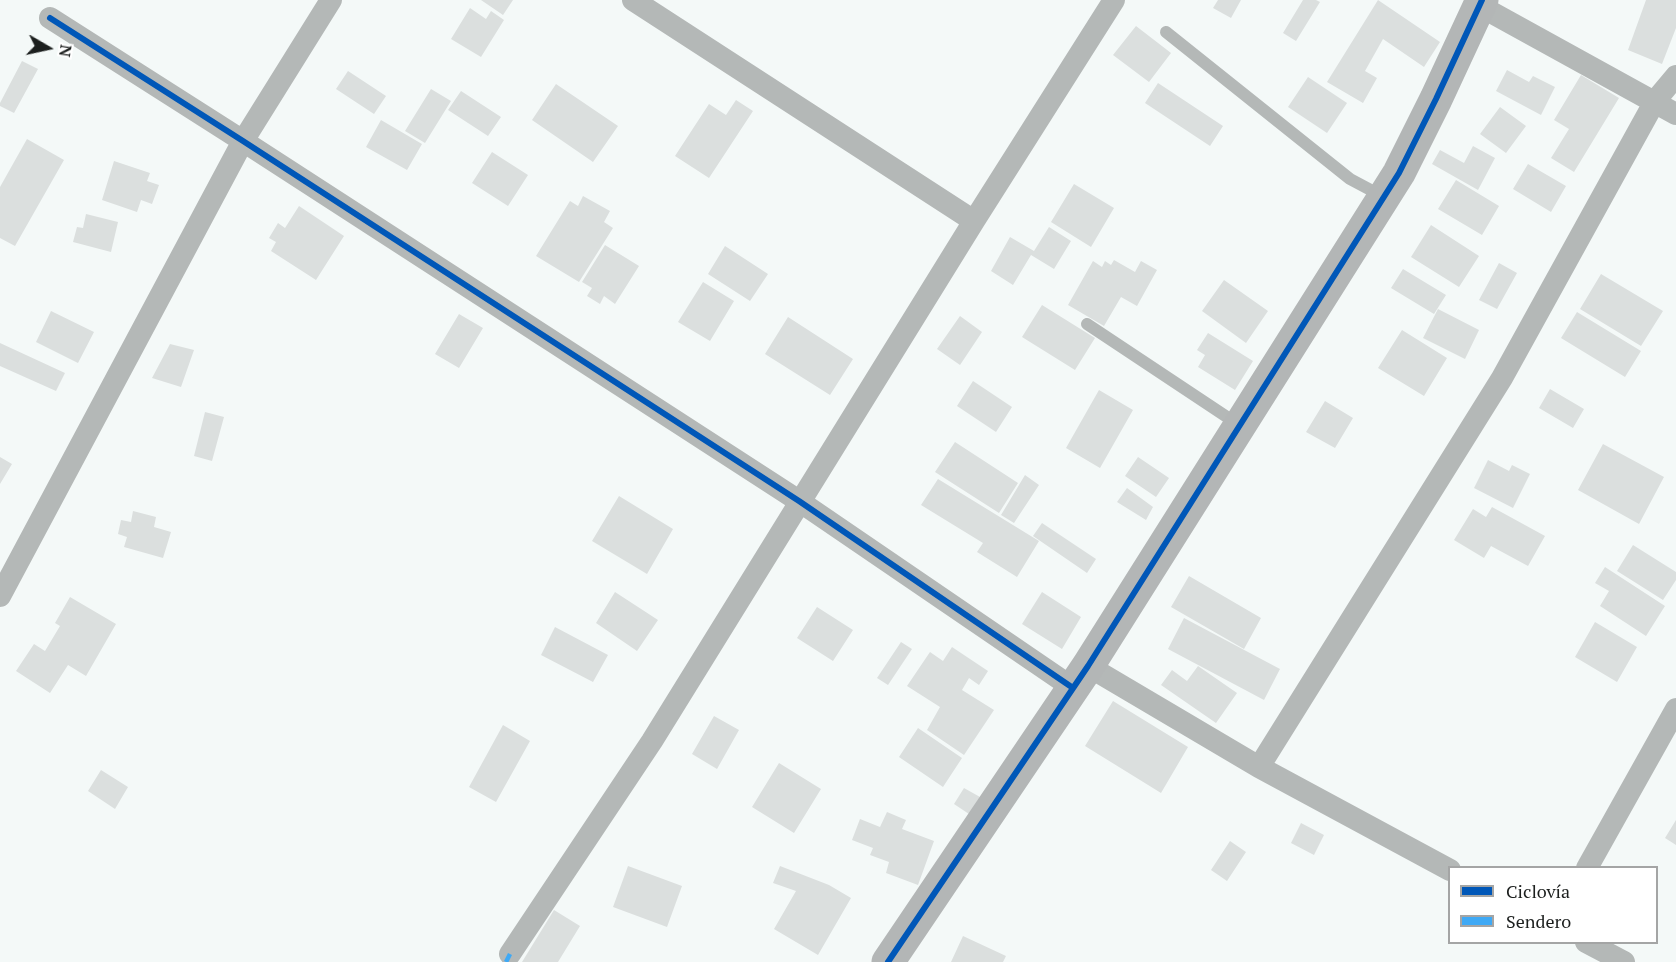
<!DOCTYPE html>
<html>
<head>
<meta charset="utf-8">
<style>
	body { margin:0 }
	#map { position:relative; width:1676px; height:962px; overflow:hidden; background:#f4f9f8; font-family:"PT Serif",serif }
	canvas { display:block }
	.legend { position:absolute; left:1448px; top:866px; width:210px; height:78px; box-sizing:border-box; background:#fff; border:2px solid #a4a5a5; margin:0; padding:8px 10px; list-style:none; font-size:18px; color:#1c1f1e }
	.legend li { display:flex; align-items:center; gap:12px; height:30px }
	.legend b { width:30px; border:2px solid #a4a5a5 }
	.north { position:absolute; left:18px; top:18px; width:60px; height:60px; -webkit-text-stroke:4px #fff; paint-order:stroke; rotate:99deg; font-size:16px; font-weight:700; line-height:24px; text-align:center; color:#1c1f1e }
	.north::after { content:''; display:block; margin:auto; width:21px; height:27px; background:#1c1f1e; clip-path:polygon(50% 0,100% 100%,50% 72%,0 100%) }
</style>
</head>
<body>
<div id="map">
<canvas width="1676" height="962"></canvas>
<ul class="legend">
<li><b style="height:8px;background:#0057b8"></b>Ciclovía</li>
<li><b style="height:8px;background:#3fa9f5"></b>Sendero</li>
</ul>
<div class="north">N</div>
</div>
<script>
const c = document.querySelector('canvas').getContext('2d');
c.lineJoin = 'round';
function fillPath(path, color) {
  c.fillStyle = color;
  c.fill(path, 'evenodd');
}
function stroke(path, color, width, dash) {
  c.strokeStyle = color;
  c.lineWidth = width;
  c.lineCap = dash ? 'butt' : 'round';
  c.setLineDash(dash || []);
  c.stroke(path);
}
fillPath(new Path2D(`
	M481 0H513L503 15Z
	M1218 0H1241L1231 18 1213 8Z
	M1303 0H1316L1320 2 1296 41 1283 33Z
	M1378 0 1440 42 1424 67 1383 39 1365 71 1377 78 1363 103 1327 82Z
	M1646 0H1676V28L1662 64 1628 50Z
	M470 8 486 19 491 11 504 20 481 57 451 39Z
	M1136 26 1171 53 1149 82 1113 55Z
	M22 61 38 69 14 113 0 106V103Z
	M1507 70 1529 82 1533 76 1555 87 1541 115 1496 91Z
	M348 71 386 96 374 114 336 89Z
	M1581 75 1619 98 1574 172 1551 158 1569 129 1554 120Z
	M1308 77 1347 103 1327 133 1288 107Z
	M1158 83 1223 126 1210 146 1145 103Z
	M556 84 618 126 593 162 532 120Z
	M431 89 451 101 425 143 405 131Z
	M461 91 501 117 488 136 448 110Z
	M736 100 753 111 709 178 675 156 709 104 726 115Z
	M1500 107 1526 126 1506 153 1480 134Z
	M381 120 422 144 407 170 366 147Z
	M27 139 64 160 15 246 0 238V187Z
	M1473 146 1495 158 1478 190 1432 164 1440 150 1464 163Z
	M492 152 528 175 508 206 472 183Z
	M114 161 150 173 147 181 159 185 152 204 141 200 137 212 102 200Z
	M1528 164 1566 186 1551 212 1513 189Z
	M1456 180 1499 206 1482 235 1438 209Z
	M1074 184 1114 208 1091 247 1051 222Z
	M583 196 610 211 604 222 613 228 579 282 536 256 570 201 578 206Z
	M299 206 344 236 316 280 271 251 276 242 269 238 278 223 285 228Z
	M86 214 118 222 111 252 73 242 77 227 83 228Z
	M1431 225 1479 256 1459 287 1411 257Z
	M1049 227 1071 241 1054 269 1031 255 1013 285 991 271 1010 237 1034 251Z
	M605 245 639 266 615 304 604 296 600 304 587 296 592 288 582 282Z
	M725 246 768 274 750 301 708 274Z
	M1114 260 1135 272 1141 261 1157 270 1137 306 1121 297 1104 326 1068 305 1093 261 1102 267 1105 261 1111 265Z
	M1499 263 1517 273 1497 309 1479 300Z
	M1403 269 1446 295 1434 314 1391 288Z
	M1601 274 1663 311 1641 346 1580 309Z
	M1224 280 1268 311 1246 343 1202 311Z
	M703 282 734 301 710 341 678 322Z
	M1042 305 1095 338 1075 370 1022 337Z
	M1438 309 1479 330 1465 359 1423 338Z
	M51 311 94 332 78 363 36 342Z
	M1577 312 1641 351 1625 377 1561 338Z
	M459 314 483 328 459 368 435 354Z
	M960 316 982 332 960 365 937 349Z
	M788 317 853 359 830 395 765 354Z
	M1402 330 1447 358 1424 396 1378 368Z
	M1208 333 1253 361 1235 390 1198 367 1205 355 1197 350Z
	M0 343 65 373 56 391 0 366Z
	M170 344 194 350 181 387 152 378Z
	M973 381 1012 407 996 432 957 406Z
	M1550 389 1584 409 1573 428 1539 408Z
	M1099 390 1133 410 1100 468 1066 448Z
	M1325 401 1353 418 1335 448 1306 432Z
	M205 412 224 417 212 461 194 456Z
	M955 442 1018 483 999 513 935 472Z
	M1603 444 1664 477 1639 524 1578 490Z
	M0 457 12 464 0 484Z
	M1138 457 1169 478 1156 497 1125 476Z
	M1488 460 1509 471 1512 465 1530 474 1513 508 1474 488Z
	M1025 475 1039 485 1014 523 1001 515Z
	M938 479 1039 541 1017 577 977 552 983 543 921 505Z
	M1127 488 1153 507 1146 520 1117 502Z
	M619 496 673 529 647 574 592 541Z
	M1492 507 1545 536 1528 566 1491 546 1484 558 1454 540 1473 509 1486 517Z
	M133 511 156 517 154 527 171 532 163 558 124 547 127 537 118 534 121 520 131 522Z
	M1042 523 1096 559 1087 573 1033 536Z
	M1633 545 1676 572V580L1663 600 1617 571Z
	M1605 567 1665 606 1646 636 1600 606 1609 591 1595 583Z
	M1189 576 1261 618 1244 649 1171 607Z
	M615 592 658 620 637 651 596 623Z
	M1042 592 1081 617 1062 649 1022 624Z
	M70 597 116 624 86 676 68 665 50 693 16 671 34 644 45 651 60 626 55 623Z
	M817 607 853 630 833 661 797 638Z
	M1184 618 1280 669 1264 700 1168 649Z
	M1595 622 1637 647 1617 682 1575 657Z
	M555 627 608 655 593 682 541 655Z
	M901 642 912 649 888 685 877 678Z
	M952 647 988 671 979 685 969 678 962 690 994 710 964 755 927 730 940 707 907 686 930 652 943 661Z
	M1198 666 1237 693 1216 723 1161 685 1172 670 1187 681Z
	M1113 701 1188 747 1161 793 1085 746Z
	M714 716 739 730 717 769 692 754Z
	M503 725 530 741 496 802 469 787Z
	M918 728 962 758 943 787 899 757Z
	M779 763 821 789 794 833 752 807Z
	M101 770 128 787 115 809 88 791Z
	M964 788 980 797 969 814 954 804Z
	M887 812 906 820 902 829 934 841 918 885 886 873 889 862 870 855 873 848 852 840 860 819 880 827Z
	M1676 820V845L1665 838Z
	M1301 823 1324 835 1314 855 1291 843Z
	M1230 841 1246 852 1227 881 1211 870Z
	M628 866 682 886 667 927 613 907Z
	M780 866 829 885 851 898 818 955 774 929 796 891 773 883Z
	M554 910 580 926 558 962H522Z
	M963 936 1006 956 1003 962H951Z`), '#dbdfde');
stroke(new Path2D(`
	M1166 32 1350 179 1382 196
	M1087 324 1239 425`), '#b4b8b7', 12);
stroke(new Path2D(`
	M633 0 974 221
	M1480 6 1676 114
	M50 18 243 141 799 501 1073 688
	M0 596 243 141 331 0
	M1088 666 1259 767 1450 870
	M1259 767 1502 378 1655 101 1676 76
	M1587 868 1676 709
	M1586 942 1624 962
	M510 954 652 741 974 221 1114 0`), '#b4b8b7', 22);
stroke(new Path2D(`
	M888 962 1088 666 1399 173 1436 99 1482 0`), '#b3b6b6', 33);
stroke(new Path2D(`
	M506 962 510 954`), '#3fa9f5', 4.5, [9, 4.5]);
stroke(new Path2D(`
	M50 18 243 141 799 501 1073 688
	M888 962 1088 666 1399 173 1436 99 1482 0`), '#0057b8', 6);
</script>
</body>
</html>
